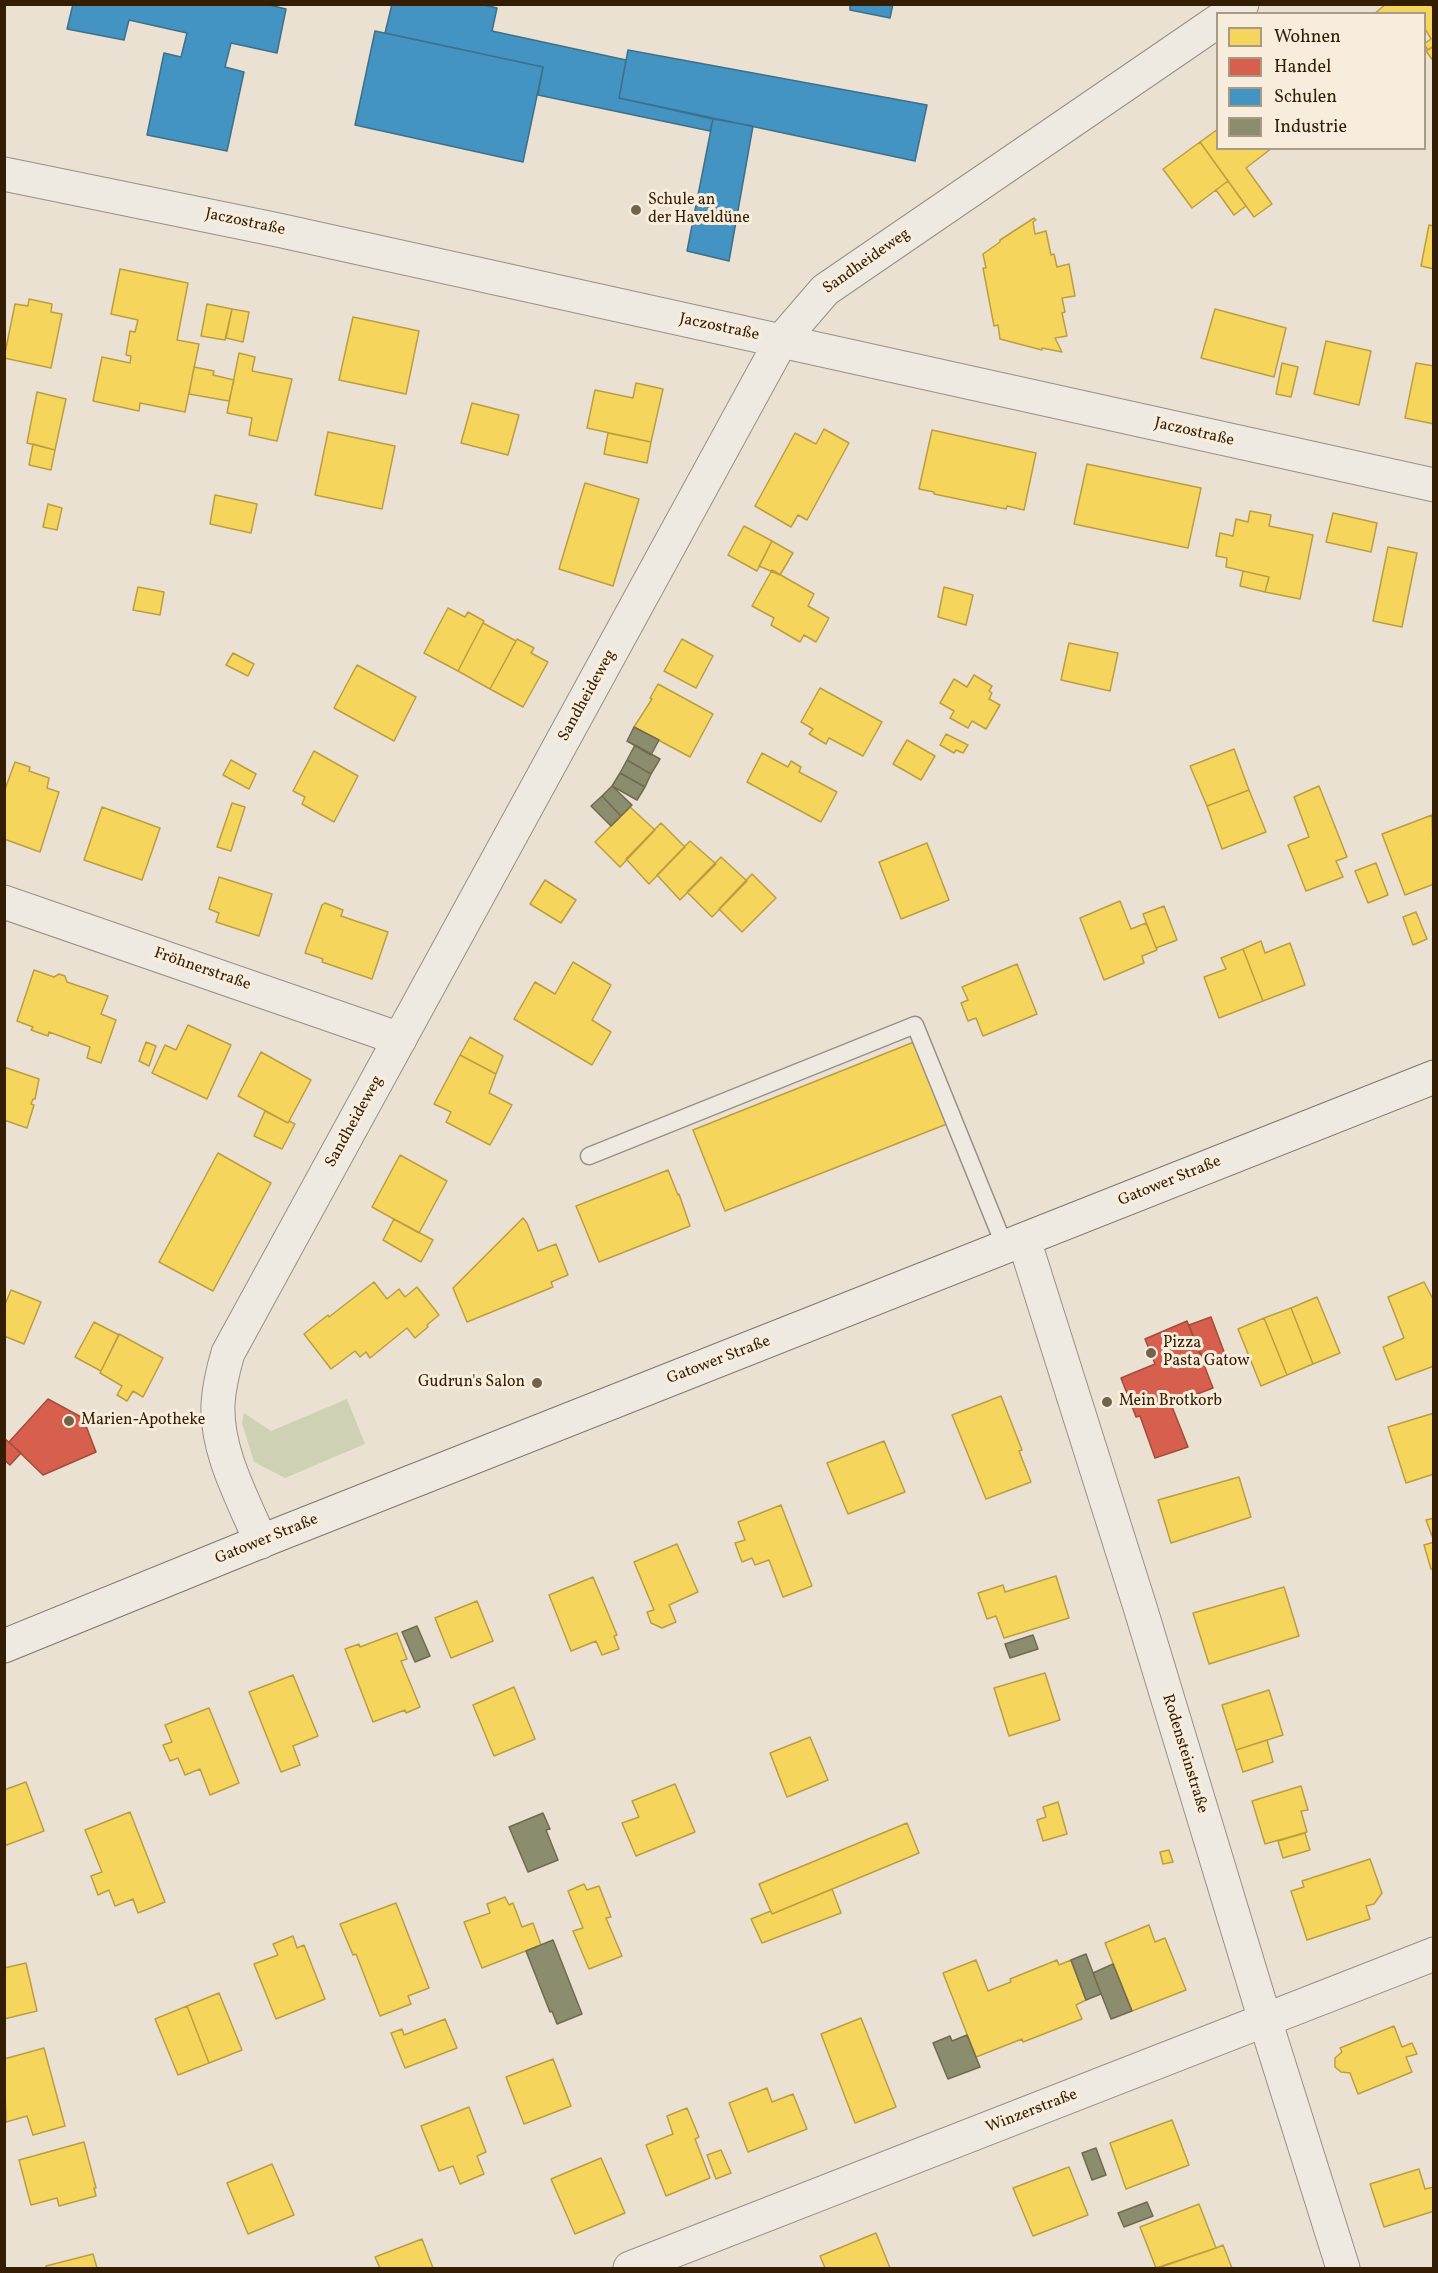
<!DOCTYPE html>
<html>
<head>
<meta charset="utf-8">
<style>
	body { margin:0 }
	#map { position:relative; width:1438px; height:2273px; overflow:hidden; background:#eae1d3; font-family:Vollkorn,serif }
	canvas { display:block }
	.frame { position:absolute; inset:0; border:6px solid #331e03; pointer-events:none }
	.legend { position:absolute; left:1216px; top:12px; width:210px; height:138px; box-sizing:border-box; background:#f8eddc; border:2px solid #a99a85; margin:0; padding:8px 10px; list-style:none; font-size:18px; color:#331e03 }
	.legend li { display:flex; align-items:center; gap:12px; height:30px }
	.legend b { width:30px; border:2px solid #a99a85 }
</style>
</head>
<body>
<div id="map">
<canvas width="1438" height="2273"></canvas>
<div class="frame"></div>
<ul class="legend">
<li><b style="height:16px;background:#f6d55c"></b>Wohnen</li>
<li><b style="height:16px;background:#d6604d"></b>Handel</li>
<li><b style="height:16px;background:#4393c3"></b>Schulen</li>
<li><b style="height:16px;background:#8c8c6e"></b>Industrie</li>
</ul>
</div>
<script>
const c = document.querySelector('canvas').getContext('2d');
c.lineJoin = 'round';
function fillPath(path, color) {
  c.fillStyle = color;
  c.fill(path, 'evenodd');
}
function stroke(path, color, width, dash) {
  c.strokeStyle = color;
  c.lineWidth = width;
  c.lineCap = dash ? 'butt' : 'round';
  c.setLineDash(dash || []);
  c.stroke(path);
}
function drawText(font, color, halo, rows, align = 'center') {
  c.font = font + ' Vollkorn,serif';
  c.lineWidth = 6;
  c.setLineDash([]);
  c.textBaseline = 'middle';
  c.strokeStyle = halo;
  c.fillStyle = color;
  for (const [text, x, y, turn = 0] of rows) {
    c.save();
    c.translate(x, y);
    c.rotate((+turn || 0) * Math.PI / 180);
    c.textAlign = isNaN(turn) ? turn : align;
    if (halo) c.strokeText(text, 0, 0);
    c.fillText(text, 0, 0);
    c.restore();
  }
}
fillPath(new Path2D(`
	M347 1399 365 1444 285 1478 254 1462 242 1423 244 1413 271 1431Z`), '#ced1b3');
const homes = new Path2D(`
	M1386 4H1430L1434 9V46L1428 50 1424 44 1431 39 1424 27V14H1374Z
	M1434 46V62L1426 51Z
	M1218 129V148H1272L1246 168 1272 204 1254 217 1200 142Z
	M1200 142 1228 181 1192 208 1163 169Z
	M1228 181 1246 206 1234 215 1216 190Z
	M1034 218 1036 220 1033 222 1035 234 1046 231 1051 255 1054 254 1057 267 1069 264 1075 296 1062 298 1065 312 1062 313 1067 336 1055 338 1062 352 1042 348V350L1000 339 998 325 994 326 983 268H986L983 254 1000 242V240Z
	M1429 225 1434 226V269L1421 266Z
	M120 269 188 283 177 340 199 344 185 412 140 403 139 411 93 401 102 357 130 363 131 356 126 355 130 331 135 332 138 320 111 314Z
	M29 299 52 304 51 312 62 314 51 368 4 358 15 304 28 306Z
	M207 304 232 309 225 340 201 336Z
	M232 309 249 312 243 342 226 338Z
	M1215 309 1286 328 1274 377 1201 358Z
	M353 317 419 331 406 394 339 380Z
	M1326 341 1371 351 1359 405 1314 394Z
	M239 353 255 357 252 371 292 379 277 441 249 435 252 418 227 413Z
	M1282 363 1298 367 1291 397 1276 394Z
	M1416 363 1434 366V424L1405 418Z
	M194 367 214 371 213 375 234 380 229 401 189 394Z
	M636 383 663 389 651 442 587 428 595 390 633 398Z
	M37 392 66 399 55 450 27 443Z
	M472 403 519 415 508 455 461 443Z
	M824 429 849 443 807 520 798 515 791 527 755 506 795 433 816 444Z
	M932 430 1036 453 1024 510 1007 506 1006 509 934 494V492L919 489Z
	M328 432 395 446 382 509 315 495Z
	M608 433 651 442 647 463 604 454Z
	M33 444 55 450 51 470 29 465Z
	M1087 464 1201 488 1188 548 1074 524Z
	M585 483 639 499 613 586 559 569Z
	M215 495 257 504 251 533 210 524Z
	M48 504 62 508 57 530 43 527Z
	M1250 511 1271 515 1269 526 1313 535 1300 599 1265 592 1269 577 1226 567 1227 558 1216 556 1220 533 1233 536 1236 519 1248 522Z
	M1333 513 1377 523 1371 552 1326 542Z
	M744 526 772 541 757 571 728 555Z
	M772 541 793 553 780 575 759 566Z
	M1388 547 1417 553 1402 627 1373 621Z
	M772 570 814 594 808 606 829 618 816 642 804 635 800 642 771 625 774 618 752 606Z
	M1243 571 1269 577 1265 592 1240 586Z
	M138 587 164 592 160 615 133 610Z
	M944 587 973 595 966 625 938 617Z
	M448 608 465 617 468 612 484 621 458 671 424 653Z
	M483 623 516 641 490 689 458 671Z
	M517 639 534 648 531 653 548 662 523 707 490 689Z
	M682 639 713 656 696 688 664 671Z
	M1069 643 1118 653 1110 691 1061 680Z
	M233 653 254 664 248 676 226 665Z
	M357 665 416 697 394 741 334 708Z
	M974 675 992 686 989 691 992 693 989 699 1000 705 986 729 972 721 968 728 950 718 954 711 940 703 954 679 967 687Z
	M658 684 713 714 690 757 634 727 652 699 650 698Z
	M820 688 882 722 863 756 829 738 826 744 809 734 813 729 801 722Z
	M946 734 968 745 963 753 956 750 954 753 940 745Z
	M907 740 935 756 921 780 893 764Z
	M1234 749 1249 790 1207 806 1190 766Z
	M314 751 358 776 334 822 302 804 305 797 293 791Z
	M762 753 788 767 791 761 801 767 799 772 837 792 821 822 747 782Z
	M231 760 256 774 249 789 223 775Z
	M15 762 30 767 29 771 49 778 47 788 59 792 40 852 4 839V792Z
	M1319 786 1347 857 1336 861 1343 877 1306 891 1288 845 1309 837 1294 797Z
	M1249 790 1266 832 1222 849 1207 806Z
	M232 803 245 807 231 851 217 847Z
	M102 807 160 828 142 880 84 860Z
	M630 807 655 830 620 867 595 842Z
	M1432 815 1434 884 1405 895 1382 834Z
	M661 823 685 847 649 884 626 859Z
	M690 841 716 864 680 900 657 875Z
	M927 843 949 900 901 919 879 862Z
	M721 857 747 881 712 917 687 892Z
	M1376 863 1388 895 1368 903 1355 871Z
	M752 874 776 898 742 932 719 909Z
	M219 877 272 894 259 936 216 922 219 913 209 909Z
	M545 880 576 900 561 923 530 904Z
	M1120 901 1131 929 1146 923 1157 950 1142 956 1144 963 1104 980 1080 918Z
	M325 903 343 910 341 916 388 932 372 979 322 962 323 959 305 953 322 905Z
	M1164 906 1177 940 1156 948 1143 914Z
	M1416 912 1427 939 1413 945 1403 917Z
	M1261 941 1265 953 1290 943 1305 985 1263 1001 1243 949Z
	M1243 949 1263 1001 1219 1018 1204 977 1226 969 1221 958Z
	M573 962 611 985 592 1020 611 1032 592 1065 514 1019 535 982 555 994Z
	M1017 964 1037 1014 983 1036 976 1018 968 1021 961 1003 968 1000 962 987Z
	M34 970 54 977 59 974 65 976 67 982 108 996 101 1014 116 1020 101 1063 87 1058 90 1047 49 1032 48 1036 31 1030 33 1027 17 1021Z
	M188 1025 231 1045 207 1099 152 1073 165 1045 176 1050Z
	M470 1037 503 1056 496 1074 460 1055Z
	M146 1042 156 1046 149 1066 139 1061Z
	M914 1042 947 1124 725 1211 693 1130Z
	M261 1052 311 1080 288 1123 238 1096Z
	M460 1055 496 1074 489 1093 512 1105 490 1145 446 1122 451 1112 434 1104Z
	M4 1067 39 1079 35 1099H33L31 1104 34 1105 27 1128 4 1120Z
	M265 1111 288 1123 289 1121 295 1124 282 1149 254 1136Z
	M218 1153 271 1183 213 1291 159 1262Z
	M400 1155 447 1181 419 1233 372 1207Z
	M668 1170 678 1195 679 1194 690 1226 599 1262 576 1206Z
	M523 1218 527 1223 538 1251 556 1244 568 1275 551 1282 553 1287 467 1322 453 1288Z
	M394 1219 433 1240 421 1262 383 1240Z
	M374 1282 387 1299 399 1289 405 1297 417 1287 439 1315 427 1325 428 1327 415 1338 407 1328 370 1358 366 1352 360 1357 355 1351 331 1369 304 1334 328 1315 329 1317Z
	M1424 1282 1434 1301V1366L1396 1380 1383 1347 1404 1338 1388 1297Z
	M11 1290 41 1302 24 1344 4 1336V1307Z
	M1317 1297 1340 1353 1313 1364 1291 1308Z
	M1291 1308 1313 1364 1287 1375 1264 1318Z
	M1264 1318 1287 1375 1261 1386 1238 1329Z
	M94 1322 119 1335 101 1371 75 1357Z
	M119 1334 163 1358 143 1397 133 1391 127 1401 117 1395 122 1386 100 1373Z
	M1001 1396 1022 1450 1019 1451 1031 1482 986 1499 952 1415Z
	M1434 1413V1474L1406 1483 1388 1427Z
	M884 1441 905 1492 848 1514 827 1463Z
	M1239 1477 1251 1517 1171 1543 1158 1500Z
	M781 1505 812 1586 783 1597 769 1560 755 1565 752 1558 742 1562 735 1543 745 1540 738 1522Z
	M1434 1518V1541L1426 1520Z
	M1434 1542V1568L1431 1569 1424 1545Z
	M677 1544 698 1592 669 1605 676 1622 662 1628 651 1623 647 1612 654 1610 634 1562Z
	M1056 1576 1069 1618 1004 1638 996 1616 987 1619 978 1593 1003 1585 1005 1592Z
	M593 1577 617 1635 614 1636 619 1649 602 1655 596 1641 571 1651 549 1595Z
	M1284 1587 1299 1636 1209 1664 1193 1613Z
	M477 1601 493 1641 451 1658 435 1618Z
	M397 1633 407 1659 401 1661 420 1707 406 1713 405 1710 373 1722 345 1649 359 1644 360 1647Z
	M1045 1673 1060 1720 1009 1736 994 1688Z
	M293 1675 318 1736 293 1746 300 1765 281 1772 249 1692Z
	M514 1687 535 1739 494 1756 473 1705Z
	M1269 1690 1283 1735 1236 1750 1222 1705Z
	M209 1708 239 1783 210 1795 200 1769 185 1775 178 1758 170 1761 163 1745 172 1742 165 1725Z
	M810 1737 828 1780 787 1797 770 1753Z
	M1267 1740 1273 1762 1243 1772 1236 1750Z
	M26 1782 44 1831 4 1846V1790Z
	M675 1784 695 1832 636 1856 622 1823 639 1817 632 1801Z
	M1301 1786 1308 1810 1301 1811 1307 1832 1265 1844 1252 1801Z
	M1058 1802 1067 1834 1043 1841 1037 1820 1046 1817 1043 1807Z
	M130 1812 165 1902 138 1913 133 1899 115 1906 109 1890 98 1895 91 1876 102 1872 85 1830Z
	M907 1823 919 1853 772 1914 759 1884Z
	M1305 1833 1310 1850 1283 1858 1278 1841Z
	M1169 1850 1173 1862 1163 1864 1160 1852Z
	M1370 1859 1382 1893 1374 1904 1366 1906 1370 1919 1307 1940 1291 1891 1304 1887 1302 1881Z
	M584 1884 587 1890 599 1886 611 1917 606 1918 622 1956 589 1969 573 1931 583 1928 568 1891Z
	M832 1889 841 1913 762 1943 751 1919 771 1911 772 1914Z
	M505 1897 509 1905 513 1903 522 1927 533 1923 541 1945 482 1968 464 1922 490 1913 487 1904Z
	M396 1903 429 1988 408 1996 411 2004 380 2016 356 1954 353 1955 340 1924Z
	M1149 1925 1155 1942 1165 1938 1186 1990 1132 2011 1105 1943Z
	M293 1936 297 1948 304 1945 325 1999 276 2019 254 1964 278 1955 273 1944Z
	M976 1960 988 1991 1011 1982 1010 1979 1057 1960 1059 1965 1071 1960 1086 2000 1076 2005 1082 2019 1023 2042 1022 2039 976 2057 943 1973Z
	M26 1963 37 2011 4 2019V1968Z
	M219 1993 242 2050 209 2063 187 2006Z
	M187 2006 209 2063 178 2075 155 2019Z
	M861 2018 896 2107 855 2123 821 2034Z
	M445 2019 457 2048 405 2068 391 2033 402 2029 404 2035Z
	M1394 2026 1402 2047 1412 2043 1417 2054 1406 2057 1412 2072 1358 2094 1350 2073 1341 2072 1335 2067V2058L1342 2052 1340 2048Z
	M44 2048 65 2126 33 2135 27 2116 6 2122 4 2059Z
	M553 2059 571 2106 524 2124 506 2077Z
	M767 2088 772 2102 793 2094 807 2129 748 2152 729 2103Z
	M469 2107 486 2152 477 2156 484 2174 460 2184 453 2166 439 2171 421 2126Z
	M687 2108 699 2137 695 2139 710 2178 666 2196 646 2145 673 2134 667 2116Z
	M1172 2120 1189 2165 1126 2189 1110 2143Z
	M84 2142 96 2188H94L96 2196 59 2206 57 2198 31 2205 19 2160Z
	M721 2150 731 2173 716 2179 707 2155Z
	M601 2158 625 2213 575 2234 551 2179Z
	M272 2164 294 2215 248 2234 227 2183Z
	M1069 2167 1088 2215 1033 2236 1013 2188Z
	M1419 2169 1425 2189 1434 2187V2211L1384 2227 1370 2184Z
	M1199 2204 1216 2248 1156 2268 1140 2227Z
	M876 2233 890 2268H825L820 2256Z
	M422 2239 433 2268H380L375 2257Z
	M1223 2245 1232 2268H1158L1216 2248Z
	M93 2254 97 2268H46V2266Z`);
fillPath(homes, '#f6d55c');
stroke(homes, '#bc9e41', 1.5);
const shops = new Path2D(`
	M1211 1317 1226 1357 1205 1365 1189 1325Z
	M1187 1321 1213 1388 1171 1404 1188 1447 1155 1458 1140 1416 1136 1417 1121 1378 1155 1364 1145 1339Z
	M48 1399 83 1418 96 1452 43 1475 9 1442Z
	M4 1438 21 1453 10 1465 4 1460Z`);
fillPath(shops, '#d6604d');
stroke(shops, '#a54c37', 1.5);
const schools = new Path2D(`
	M73 4H265L286 9 277 53 231 43 225 67 244 72 227 151 147 135 164 53 181 57 187 33 129 20 124 40 67 29Z
	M392 4H480L497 8 492 31 626 60 619 98 713 119 710 131 538 95 543 67 385 33Z
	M850 4H893L890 18 850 10Z
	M375 31 543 67 523 162 355 125Z
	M628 50 927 105 915 161 619 98Z
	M713 119 753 126 729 261 687 251Z`);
fillPath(schools, '#4393c3');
stroke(schools, '#3e7089', 1.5);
const industry = new Path2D(`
	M634 727 659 740 651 755 627 741Z
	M635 745 660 759 651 774 627 760Z
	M627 760 651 774 645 787 620 773Z
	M620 773 645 787 637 800 612 786Z
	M612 786 632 805 621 816 602 796Z
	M602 796 621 816 611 826 591 806Z
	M417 1626 430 1656 415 1662 402 1632Z
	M1033 1635 1038 1649 1010 1658 1005 1644Z
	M543 1813 550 1829 546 1830 558 1860 528 1872 509 1827Z
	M553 1940 582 2014 557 2024 552 2011 550 2012 526 1951Z
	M1086 1954 1101 1994 1086 2000 1071 1960Z
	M1113 1964 1132 2011 1111 2019 1093 1973Z
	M967 2035 980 2067 948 2079 933 2043 950 2036 952 2041Z
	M1096 2148 1106 2175 1092 2180 1082 2153Z
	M1147 2202 1153 2216 1124 2227 1118 2213Z`);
fillPath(industry, '#8c8c6e');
stroke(industry, '#716b4e', 1.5);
const service = new Path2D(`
	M589 1156 915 1025 1005 1247`);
const minor = new Path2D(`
	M1229 14 1242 4
	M4 174 278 230 1434 485
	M4 902 400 1039
	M1024 1240 1140 1607 1265 2020 1343 2268
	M261 1542C243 1499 216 1452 218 1404 219 1387 223 1370 228 1353L781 341 825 290 1218 21
	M630 2268 1434 1954`);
const secondary = new Path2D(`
	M4 1646 272 1537 1434 1077`);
stroke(service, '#989084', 19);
stroke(minor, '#989084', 35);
stroke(secondary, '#7d7569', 35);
stroke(service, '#eeeae2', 16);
stroke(minor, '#eeeae2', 33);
stroke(secondary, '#eeeae2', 33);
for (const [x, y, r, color] of [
	[636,210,6,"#73624c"],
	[1151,1353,6,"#73624c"],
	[537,1383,6,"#73624c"],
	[1107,1402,6,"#73624c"],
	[69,1421,6,"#73624c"]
]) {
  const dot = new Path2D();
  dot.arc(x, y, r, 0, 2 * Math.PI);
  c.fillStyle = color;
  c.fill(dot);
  stroke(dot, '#f8eddc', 2);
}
drawText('16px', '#331e03', '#f8eddc', [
	["Schule an",648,201],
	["der Haveldüne",648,219],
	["Pizza",1163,1344],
	["Pasta Gatow",1163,1362],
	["Gudrun's Salon",525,1383,"right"],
	["Mein Brotkorb",1119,1402],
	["Marien-Apotheke",81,1421]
], 'left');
drawText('16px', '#331e03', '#f8eddc', [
	["Jaczostraße",245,223,12],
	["Sandheideweg",867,262,-35],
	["Jaczostraße",719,328,12],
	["Jaczostraße",1194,433,13],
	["Sandheideweg",588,696,-61],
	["Fröhnerstraße",202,970,19],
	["Sandheideweg",355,1122,-61],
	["Gatower Straße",1170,1182,-22],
	["Gatower Straße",719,1361,-21],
	["Gatower Straße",267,1540,-22],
	["Rodensteinstraße",1184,1754,73],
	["Winzerstraße",1032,2112,-21]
]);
</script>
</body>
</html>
